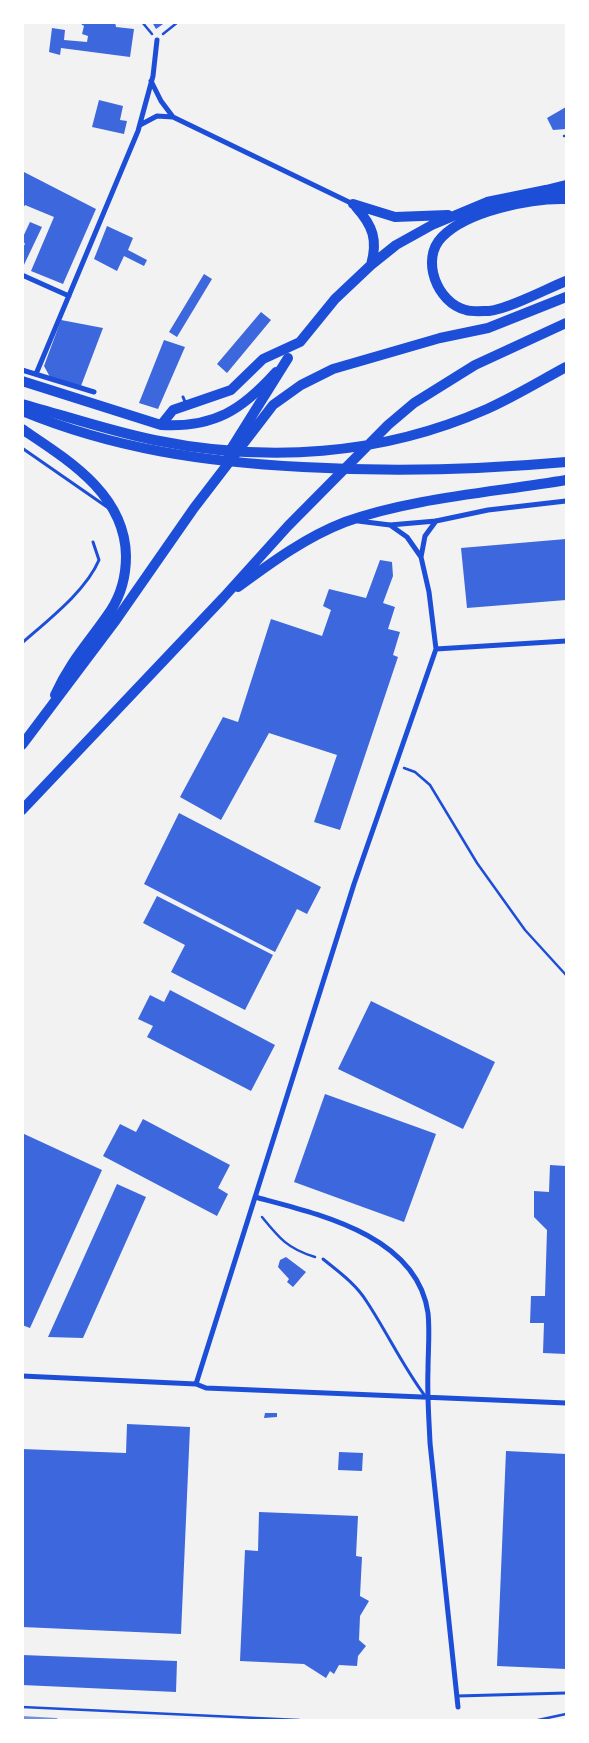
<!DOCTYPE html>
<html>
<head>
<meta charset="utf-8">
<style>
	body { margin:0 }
	#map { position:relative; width:589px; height:1743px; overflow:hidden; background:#f2f2f2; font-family:Merriweather,serif }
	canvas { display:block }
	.frame { position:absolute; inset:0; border:24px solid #fff; pointer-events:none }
</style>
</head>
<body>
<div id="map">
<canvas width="589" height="1743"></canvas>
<div class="frame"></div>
</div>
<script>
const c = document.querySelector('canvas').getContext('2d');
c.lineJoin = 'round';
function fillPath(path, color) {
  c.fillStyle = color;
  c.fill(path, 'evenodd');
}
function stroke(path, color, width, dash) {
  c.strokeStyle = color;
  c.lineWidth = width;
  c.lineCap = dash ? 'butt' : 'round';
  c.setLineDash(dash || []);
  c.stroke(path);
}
fillPath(new Path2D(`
	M78 22H115L116 27 134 29 130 57 61 48 60 55 49 52 52 28 65 30 64 40 87 42 88 36 82 34 84 26Z
	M152 22H166L156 29Z
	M99 100 123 106 120 120 127 121 124 134 92 127Z
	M566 107V129L553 130 547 118Z
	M22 171 96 209 63 284 31 271 54 217 25 205 22 210Z
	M30 222 42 227 22 269V249L25 244 22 239Z
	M107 226 133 238 128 250 147 260 144 266 124 256 117 271 94 259Z
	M204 274 212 279 177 337 169 332Z
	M261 312 271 320 227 373 217 364Z
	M61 320 103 328 81 386 50 377 44 366Z
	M164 340 185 347 158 409 139 403Z
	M566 539V600L467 608 461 548Z
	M380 560 392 562 393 576 383 603 395 607 388 629 400 632 393 655 398 657 340 830 314 822 337 755 269 733 221 820 180 797 223 717 238 722 271 619 322 636 331 610 323 606 329 589 366 598Z
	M179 813 321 887 307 914 297 909 275 952 144 884Z
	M157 896 273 955 245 1010 171 972 185 945 143 923Z
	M170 990 275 1045 251 1091 147 1037 153 1026 138 1019 150 995 164 1002Z
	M371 1001 495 1062 463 1129 338 1069Z
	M325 1094 436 1134 404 1222 294 1182Z
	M143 1119 230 1165 218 1188 228 1194 217 1216 103 1156 120 1124 136 1132Z
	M22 1133 102 1170 30 1328 22 1325Z
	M550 1165 566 1166V1354L543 1353 544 1323H530L531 1296H545L547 1230 534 1217V1191L549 1192Z
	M117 1184 146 1197 83 1338 48 1337Z
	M286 1257 306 1272 293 1287 287 1282 289 1279 278 1267 280 1260Z
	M265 1413H277V1417L264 1418Z
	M127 1424 190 1427 181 1634 22 1627V1449L126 1453Z
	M506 1451 566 1454V1669L497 1666Z
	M339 1452 363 1453 362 1471 338 1470Z
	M259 1512 358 1516 356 1556 362 1557 360 1596 369 1601 360 1616 359 1640 366 1646 358 1656 357 1666 339 1665 334 1674 330 1671 326 1678 304 1664 240 1661 245 1550 258 1551Z
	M22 1655 177 1661 176 1692 22 1685Z`), '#3d67dc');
stroke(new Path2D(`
	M142 22 152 34
	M163 34 178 22
	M564 136H566
	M404 768 415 772 430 785 477 863 525 930 566 975
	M262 1217C279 1238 288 1249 315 1257
	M22 1707 299 1720
	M538 1720 566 1714`), '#1d4ed8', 2.5);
stroke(new Path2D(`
	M183 397 186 404
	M22 448 107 507
	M22 643C48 620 86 591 99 560L93 542
	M323 1259C339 1272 356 1284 367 1302 388 1334 402 1365 425 1396
	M457 1696 566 1693`), '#1d4ed8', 3);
stroke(new Path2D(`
	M151 81 161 101 173 117
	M140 125 157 116 173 117 353 204
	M22 275 69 296
	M22 370 94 392
	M36 374 138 131 153 76 157 40
	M358 521 390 525 436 521 488 510 566 501
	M421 557 425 536 436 521
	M436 649 566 641
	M255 1197C318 1214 417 1235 428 1313 430 1331 428 1352 428 1370 427 1395 429 1419 430 1443L458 1707
	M22 1376 196 1384 206 1388 566 1403
	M196 1384 354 884 436 649 429 592 421 557 407 537 390 525`), '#1d4ed8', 5);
stroke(new Path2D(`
	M353 204 395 217 448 215
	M356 207C373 226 378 240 371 265
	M22 381 161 425C214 428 242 410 276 372
	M22 411C114 449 205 462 303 467 392 472 477 470 566 462
	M161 425 173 410 231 390 263 359 300 342 335 299 371 265 396 245 432 225 487 202 546 190 566 191`), '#1d4ed8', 10);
stroke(new Path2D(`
	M546 190 566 185
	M566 199C531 198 467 211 442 237 420 259 437 303 466 310 472 312 482 311 489 311 509 309 546 289 566 281
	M22 404C66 416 110 431 154 440 266 463 381 456 487 409 514 397 540 381 566 367
	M22 429C68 460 125 494 126 556 126 575 122 593 111 610 91 640 70 661 55 695
	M228 454 288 358
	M238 587C272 562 306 537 345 522 411 498 497 492 566 480
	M22 745 116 620 194 508 273 405 301 385 333 369 440 338 488 328 566 297
	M22 810 223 598 288 526 388 425 414 403 475 365 566 323`), '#1d4ed8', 10);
stroke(new Path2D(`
	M22 1718 56 1720`), '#7290e2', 4);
</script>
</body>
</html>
